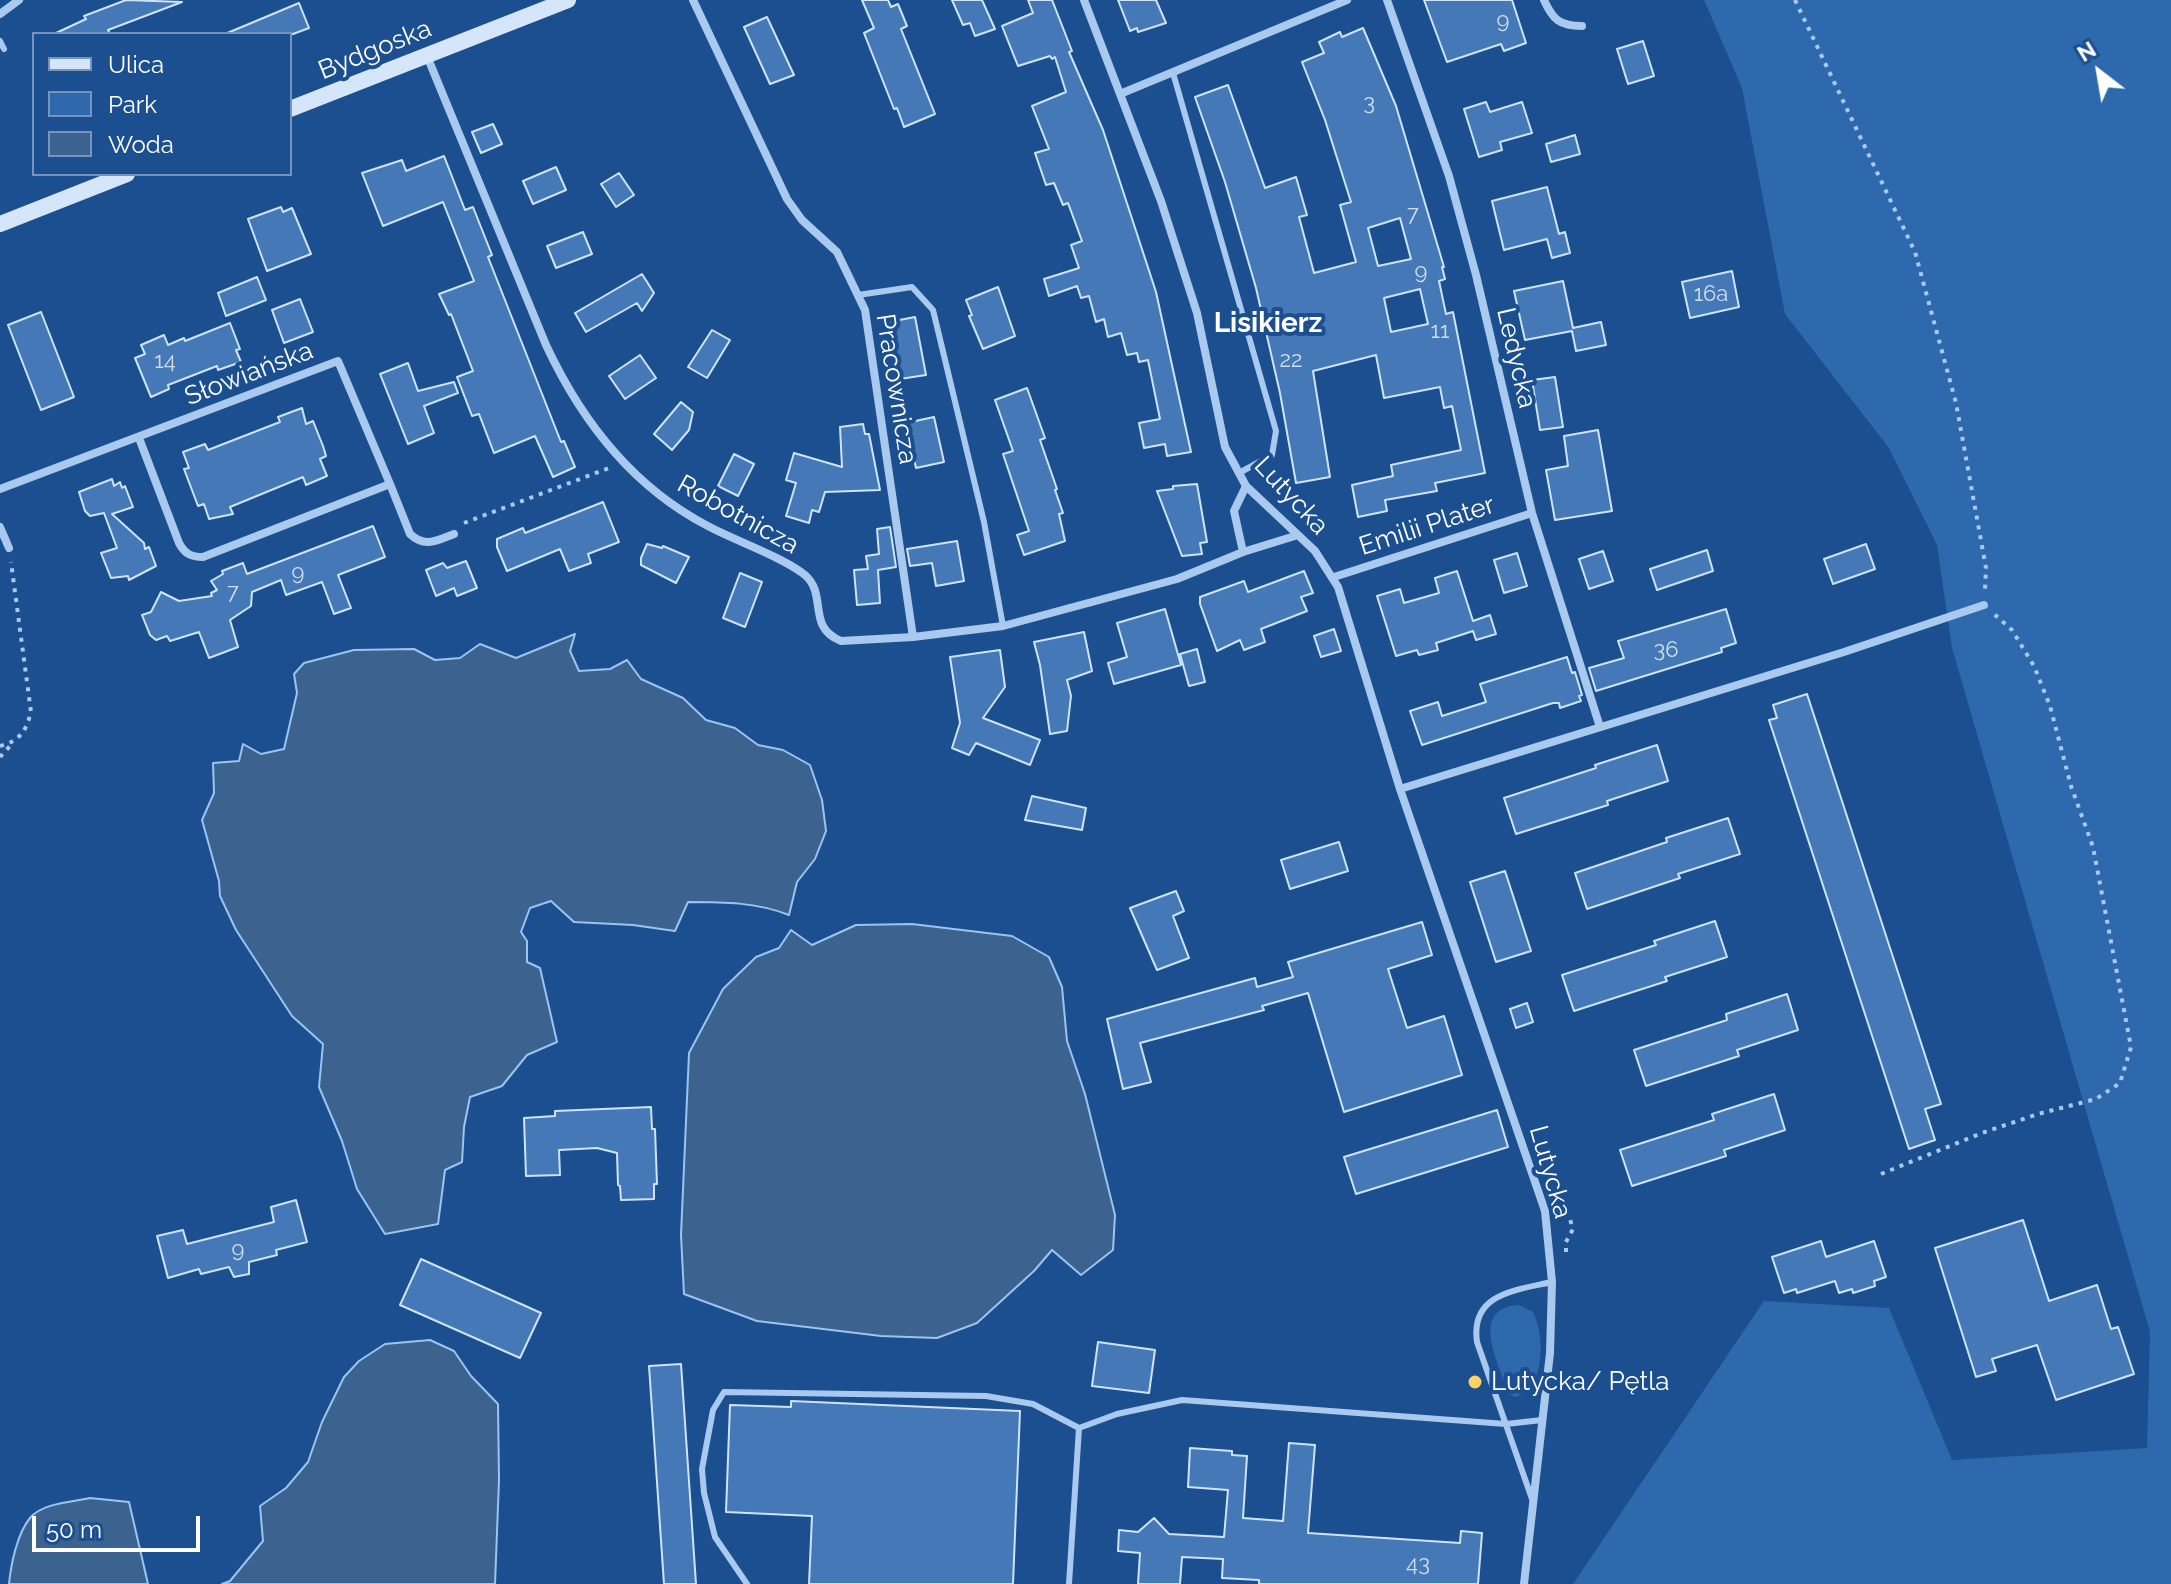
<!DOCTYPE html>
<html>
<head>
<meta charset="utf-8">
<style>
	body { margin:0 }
	#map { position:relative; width:2171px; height:1584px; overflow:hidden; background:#1b4f8f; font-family:Raleway,sans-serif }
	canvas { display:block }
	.legend { position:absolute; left:32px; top:32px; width:260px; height:144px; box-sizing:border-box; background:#1b4f8f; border:2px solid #7695bc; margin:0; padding:10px 14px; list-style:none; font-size:24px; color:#fff }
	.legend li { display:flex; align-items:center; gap:16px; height:40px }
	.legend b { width:40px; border:2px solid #7695bc }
	.north { position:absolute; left:2059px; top:32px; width:80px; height:80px; -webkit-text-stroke:6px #1b4f8f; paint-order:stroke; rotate:329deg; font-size:22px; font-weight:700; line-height:32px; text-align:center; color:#fff }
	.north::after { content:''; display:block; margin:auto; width:28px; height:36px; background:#fff; clip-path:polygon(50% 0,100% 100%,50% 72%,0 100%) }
	.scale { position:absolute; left:32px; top:1516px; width:168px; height:36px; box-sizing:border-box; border:4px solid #fff; border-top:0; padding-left:10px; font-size:24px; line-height:28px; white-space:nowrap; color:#fff; -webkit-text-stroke:6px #1b4f8f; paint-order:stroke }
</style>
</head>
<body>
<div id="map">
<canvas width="2171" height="1584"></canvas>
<ul class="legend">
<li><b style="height:10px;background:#d6e6fa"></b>Ulica</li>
<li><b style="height:22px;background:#2e69ad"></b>Park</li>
<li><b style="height:22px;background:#3c6290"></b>Woda</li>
</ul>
<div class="north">N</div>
<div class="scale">50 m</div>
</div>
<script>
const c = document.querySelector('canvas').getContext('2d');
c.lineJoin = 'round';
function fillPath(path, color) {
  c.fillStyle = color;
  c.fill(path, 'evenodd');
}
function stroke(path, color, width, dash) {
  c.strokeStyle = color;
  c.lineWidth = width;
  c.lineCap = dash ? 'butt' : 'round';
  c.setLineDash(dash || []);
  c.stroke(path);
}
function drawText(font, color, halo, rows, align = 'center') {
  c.font = font + ' Raleway,sans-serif';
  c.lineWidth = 8;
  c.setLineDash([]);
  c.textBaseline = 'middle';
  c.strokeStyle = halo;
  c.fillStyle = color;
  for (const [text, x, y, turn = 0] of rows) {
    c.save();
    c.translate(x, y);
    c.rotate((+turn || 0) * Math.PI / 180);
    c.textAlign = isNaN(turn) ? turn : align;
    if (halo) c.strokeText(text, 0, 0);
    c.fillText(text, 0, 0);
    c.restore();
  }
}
fillPath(new Path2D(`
	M1704 0H2171V1584H1573L1764 1301 1889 1308 1952 1460 2147 1448 2150 1332 1952 648 1937 545 1889 448 1785 314 1742 88Z
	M1519 1305 1533 1312C1545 1336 1546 1387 1515 1397L1509 1394C1500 1366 1467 1308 1519 1305Z`), '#2e69ad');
const water = new Path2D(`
	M575 634 570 651 579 671 610 669 627 660 641 679 683 698 706 720 735 728 758 745 783 750 810 765 822 800 826 831 815 859 797 882 789 915C756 902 723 902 688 902L675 931 633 925 574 922 551 901 530 908 521 932 527 941V962L540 968 557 1042 527 1055 502 1086 470 1097 464 1127 462 1162 445 1170 438 1224 385 1234 357 1189 342 1141 319 1087 323 1044 292 1016 236 930 220 896 219 881 202 820 214 793 213 763 239 761 243 744 261 754 284 749 297 693 294 674 304 663 354 650 414 649 435 660 460 658 480 644 516 658Z
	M912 924 1012 936 1049 957 1062 987 1067 1041 1085 1094 1115 1215 1113 1250 1081 1275 1052 1250 1034 1271 977 1323 937 1338 881 1336 757 1321 684 1294 681 1235 689 1053 723 989 756 957 779 948 791 930 812 945 856 925Z
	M430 1340 454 1351 471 1376 498 1404 499 1480 495 1584H222L230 1581 263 1541 260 1506 286 1488 308 1462 322 1422 344 1377 359 1361 385 1344Z
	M90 1498 129 1502 148 1584H9C11 1564 17 1534 30 1518 42 1503 72 1502 90 1498Z`);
fillPath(water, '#3c6290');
stroke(water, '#9cc4f0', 2);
const building = new Path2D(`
	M126 0 182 2 108 30 110 34H54L86 19 84 16Z
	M862 0H888L891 7 898 4 907 26 901 29 935 114 904 127 897 108 894 109 864 33 874 28Z
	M952 0H982L995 29 975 36 970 23 963 25Z
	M1028 0H1052L1072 51 1069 52 1103 130 1156 292 1191 452 1167 456 1165 444 1144 448 1139 423 1160 419 1148 360 1139 362 1137 353 1127 355 1121 333 1108 337 1104 319 1096 322 1089 296 1081 298 1077 286 1049 296 1044 279 1079 268 1071 245 1082 241 1068 203 1063 205 1054 183 1046 185 1035 153 1049 149 1032 106 1066 92 1055 57 1052 59 1050 56 1018 66 1002 26 1033 13Z
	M1118 0H1156L1166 23 1138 32 1137 28 1130 31Z
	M1424 0H1512L1526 43 1504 51 1501 44 1447 62Z
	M299 3 309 28 293 34H225Z
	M767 17 794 75 770 84 744 27Z
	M1363 28 1396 106 1444 267H1442L1445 279 1439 281 1446 314 1453 312 1485 473 1435 483 1437 491 1385 500 1387 511 1358 517 1352 485 1393 476 1391 465 1461 450 1452 406 1444 408 1440 387 1384 398 1376 355 1313 371 1330 477 1296 483 1280 393 1256 288 1225 182 1195 97 1228 85 1265 188 1296 177 1307 215 1299 217 1314 273 1356 262 1340 205 1351 202 1325 120 1302 62 1324 53 1319 42 1340 32 1342 37ZM1400 218 1411 259 1378 266 1368 228ZM1420 289 1428 324 1391 332 1384 298Z
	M1643 41 1654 76 1628 84 1617 49Z
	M1486 102 1490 112 1522 102 1532 133 1500 142 1502 150 1479 157 1464 109Z
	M493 124 502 144 481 153 472 132Z
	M1575 135 1580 154 1551 162 1546 144Z
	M444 156 465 210 473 207 492 255 488 257 561 442 564 441 575 467 553 477 535 436 494 453 479 414 472 416 457 377 473 371 451 314 449 315 439 294 474 281 443 202 383 226 362 173 402 160 406 171Z
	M556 167 566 190 533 204 523 181Z
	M619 173 634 195 616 207 601 184Z
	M1547 187 1559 234 1565 232 1570 253 1552 258 1547 239 1504 250 1492 201Z
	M281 207 283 212 292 208 311 254 267 271 248 219Z
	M583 232 592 254 556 268 547 246Z
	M1732 271 1739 307 1690 318 1682 282Z
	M642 274 654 293 642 311 637 303 586 332 575 313Z
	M257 277 266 300 226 316 218 293Z
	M1563 281 1573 328 1601 322 1606 345 1576 351 1572 331 1525 340 1514 291Z
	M998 287 1015 336 983 349 969 316 972 315 966 300Z
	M300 299 313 332 284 343 272 310Z
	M41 312 74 397 41 410 8 325Z
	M915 317 926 375 900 379 889 322Z
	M230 323 240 349 236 350 241 362 218 370 217 366 168 385 169 389 151 397 135 358 145 354 141 345 164 335 168 345 184 338 185 341Z
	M712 330 730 340 707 378 688 367Z
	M640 355 656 378 625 399 609 376Z
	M408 363 418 391 454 382 458 393 424 406 434 433 408 444 380 374Z
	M1555 377 1563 427 1540 430 1532 380Z
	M1027 388 1045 438 1040 440 1057 489 1055 490 1063 513 1059 514 1065 541 1024 555 1017 535 1029 531 1003 454 1013 451 995 400Z
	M681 402 693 412 689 430 672 450 654 434Z
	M302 408 306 424 313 421 323 446 326 456 320 459 327 476 306 485 303 477 230 507 233 514 209 519 204 504 198 506 184 469 189 468 183 452 205 444 208 450 280 422 278 417Z
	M934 417 944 462 916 468 906 423Z
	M863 424 865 434H869L880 490 825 492 819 512 812 510 809 523 786 516 796 483 786 480 794 453 842 467 840 427Z
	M1598 430 1612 511 1555 520 1546 470 1568 466 1564 436Z
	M734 454 754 464 738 496 718 486Z
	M112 479 114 486 120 482 122 488 125 486 133 507 112 514 144 543 145 549 149 547 156 566 129 580 128 576 111 578 101 553 117 548 104 513 90 516 85 511 79 492Z
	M1197 484 1207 542 1200 543 1202 554 1182 556 1157 491 1173 489V486Z
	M603 502 619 542 588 554 591 563 569 571 560 549 507 571 497 547V539L523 528 525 533Z
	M373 526 385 557 338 575 351 608 334 614 322 582 286 595 281 580 252 592 251 606 230 620 238 647 209 658 199 632 170 641 167 636 156 640 150 635 142 615 151 612 161 592 179 601 212 596 211 593 217 590 211 581 223 574 222 571 243 563 247 574Z
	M890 527 896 567 878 570 880 603 857 605 854 570 868 569 866 556 879 554 877 529Z
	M957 541 964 581 936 586 932 563 910 566 907 549Z
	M647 544 662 548 663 546 689 557 676 583 641 565V558Z
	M1866 544 1875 569 1833 584 1824 559Z
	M1707 550 1713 571 1657 590 1650 569Z
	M1603 551 1613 581 1589 589 1579 559Z
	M1517 553 1527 586 1504 593 1494 560Z
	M466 561 477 588 457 596 454 588 436 596 426 570 443 563 447 568Z
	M1304 571 1313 593 1301 597 1307 611 1261 629 1265 642 1244 650 1240 640 1217 651 1200 604V597L1244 581 1248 592Z
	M1457 571 1473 621 1490 615 1496 634 1476 640 1473 631 1436 643 1438 650 1419 655 1417 650 1396 656 1377 596 1400 589 1404 603 1439 593 1435 578Z
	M740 573 762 582 745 627 723 618Z
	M1165 609 1181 665 1114 684 1108 663 1127 657 1117 623Z
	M1726 609 1736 643 1721 648 1722 652 1596 691 1589 668 1624 658 1618 641Z
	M1334 629 1341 651 1321 657 1314 636Z
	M1084 632 1092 671 1067 680 1071 696 1067 731 1050 734 1040 665 1034 642Z
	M1197 649 1205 682 1189 686 1180 654Z
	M1000 650 1005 687 983 718 1040 740 1030 765 976 743 969 755 952 748 960 723 950 657Z
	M1567 657 1572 673 1575 672 1582 695 1579 696 1581 701 1560 708 1559 703H1553L1422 745 1410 711 1438 702 1442 716 1486 702 1480 684Z
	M1807 694 1941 1104 1925 1109 1935 1140 1909 1149 1769 720 1777 718 1773 705Z
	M1657 745 1668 781 1607 801 1608 805 1516 834 1504 798 1596 768 1595 765Z
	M1032 796 1086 808 1082 830 1025 820Z
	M1728 818 1740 854 1678 874 1680 878 1587 909 1575 873 1667 842 1666 838Z
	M1339 842 1348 871 1290 889 1281 860Z
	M1505 871 1531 951 1496 962 1470 882Z
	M1176 891 1184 911 1173 916 1189 958 1157 970 1130 908Z
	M1715 921 1727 957 1665 977 1667 981 1574 1011 1562 975 1656 945 1654 941Z
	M1422 922 1432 955 1388 969 1407 1028 1444 1016 1462 1075 1344 1112 1308 993 1262 1006 1264 1010 1140 1043 1151 1082 1123 1089 1107 1019 1255 978 1257 987 1293 977 1288 962Z
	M1787 994 1798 1030 1737 1050 1739 1056 1646 1086 1634 1050 1727 1020 1726 1014Z
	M1527 1003 1533 1022 1516 1028 1510 1009Z
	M1774 1094 1785 1130 1724 1150 1726 1156 1632 1186 1620 1150 1714 1120 1712 1114Z
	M651 1107 652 1129H655L657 1184H654V1199L621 1200 620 1186 618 1185 617 1153 597 1148 559 1150 560 1175 526 1176 524 1118 555 1116V1111Z
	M1497 1110 1508 1147 1356 1194 1344 1157Z
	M296 1200 307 1242 276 1250 277 1255 249 1262V1274L234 1277 229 1267 201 1274 199 1269 168 1278 157 1236 183 1230 187 1244 274 1222 271 1207Z
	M2023 1220 2049 1301 2097 1285 2111 1329 2118 1327 2134 1374 2056 1400 2037 1345 1992 1359 1996 1371 1976 1377 1935 1248Z
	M1821 1241 1826 1257 1874 1241 1886 1277 1874 1281 1875 1286 1853 1293 1852 1289 1839 1293 1835 1281 1797 1293 1796 1289 1784 1293 1772 1257Z
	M421 1259 541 1313 520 1358 400 1305Z
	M1098 1342 1155 1350 1149 1393 1092 1386Z
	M681 1364 696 1584H664L649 1366Z
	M791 1401 1020 1411 1013 1584H809L812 1516 726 1512 730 1405 791 1407Z
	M1289 1443 1315 1445 1308 1533 1460 1543 1461 1531 1482 1533 1478 1584H1259V1580L1222 1578 1223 1559 1182 1557 1180 1584H1138L1140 1553 1118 1551 1119 1530 1138 1532 1154 1518 1169 1534 1224 1537 1228 1490 1188 1487 1190 1448 1232 1451V1455L1247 1456 1243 1518 1283 1521Z`);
fillPath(building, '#4478b7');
stroke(building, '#cfe3fa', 2);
stroke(new Path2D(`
	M1795 0 1915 252 1956 403 1986 568 1985 590
	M464 523 609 468
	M0 746C20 741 26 731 31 712L11 562
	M0 757 11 745
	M1881 1174 1982 1133 2038 1114 2096 1099 2120 1083 2131 1047 2093 847 2071 786 2050 706 2034 666 2012 630 1994 614
	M1566 1252V1242L1573 1229 1567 1210`), '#a9c9ee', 4, [4, 6]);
stroke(new Path2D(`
	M0 41 4 49
	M1173 73 1276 431 1272 455 1239 473
	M858 295 912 287 933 310 984 522 1003 626
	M1532 1499 1477 1342C1470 1293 1517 1290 1552 1282
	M747 1584 715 1537 704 1493 702 1469 713 1410 724 1392 986 1396 1033 1404 1079 1428
	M1069 1584 1079 1428 1117 1414 1182 1400 1506 1424 1542 1420`), '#a9c9ee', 6);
stroke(new Path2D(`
	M693 0 787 199 802 220 837 252 865 310 913 637
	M1084 0 1161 201 1197 313 1225 447 1246 486 1315 551 1338 587 1400 789 1545 1211 1552 1282 1550 1353 1524 1584
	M1387 0 1449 176 1476 275 1532 513 1600 727
	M1544 0C1553 20 1560 26 1582 26
	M0 14 19 0
	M427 56 546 345C581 420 632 486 706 525 733 540 783 557 805 575 828 595 806 627 841 641L913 637 1003 626 1177 579 1243 552 1298 535
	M1120 94 1347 0
	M390 484 410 534C425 548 436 541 454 534
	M0 489 338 361 390 484 203 557C191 557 185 554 179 543L139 438
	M0 527 9 548
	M1243 552 1234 511 1246 486
	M1334 577 1532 513
	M1400 789 1844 652 1984 605`), '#a9c9ee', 8);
stroke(new Path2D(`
	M290 109 568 0
	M0 224 127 174`), '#d6e6fa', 16);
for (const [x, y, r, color] of [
	[1475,1382,8,"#ffd166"]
]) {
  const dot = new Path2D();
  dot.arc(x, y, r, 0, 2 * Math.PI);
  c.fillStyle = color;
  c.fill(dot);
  stroke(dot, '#1b4f8f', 3);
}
drawText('22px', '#d0dded', null, [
	["9",1503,21],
	["3",1369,103],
	["7",1413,214],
	["9",1421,272],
	["16a",1711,294],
	["11",1440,331],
	["22",1291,360],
	["14",165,361],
	["9",298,573],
	["7",233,592],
	["36",1666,650],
	["9",238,1250],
	["43",1418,1564]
]);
drawText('26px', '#fff', '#1b4f8f', [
	["Bydgoska",375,50,-22],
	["Ledycka",1516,358,77],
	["Słowiańska",249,374,-21],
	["Pracownicza",896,389,81],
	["Lutycka",1291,496,47],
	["Robotnicza",738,515,29],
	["Emilii Plater",1427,526,-18],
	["Lutycka",1550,1172,74]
]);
drawText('26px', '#fff', '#1b4f8f', [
	["Lutycka/ Pętla",1491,1382]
], 'left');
drawText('bold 28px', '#fff', '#1b4f8f', [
	["Lisikierz",1268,324]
]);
</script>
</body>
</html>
